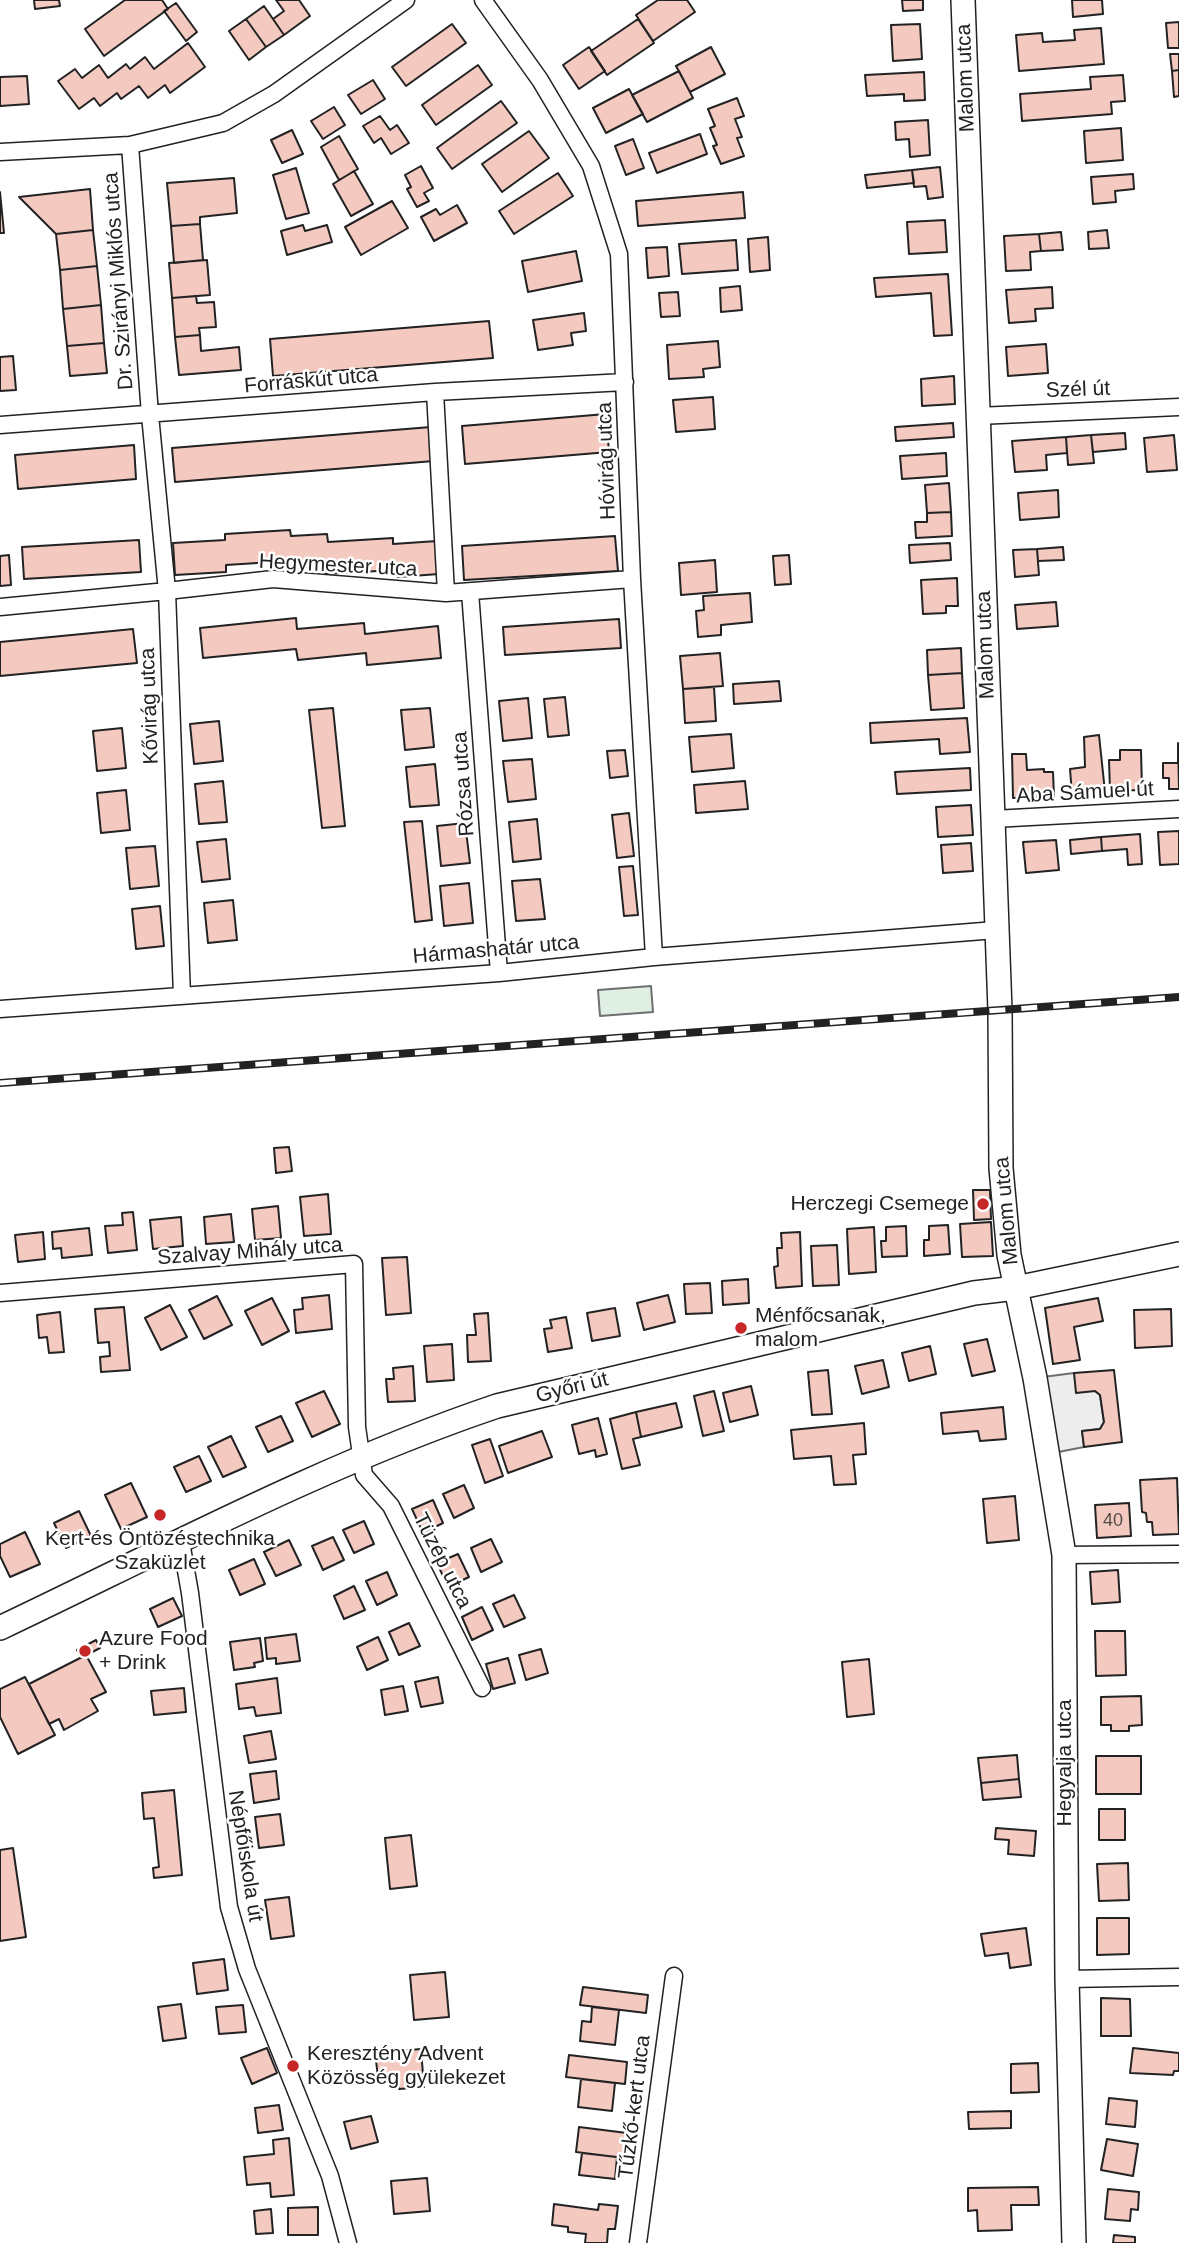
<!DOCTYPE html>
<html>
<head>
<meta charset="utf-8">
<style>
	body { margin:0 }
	canvas { display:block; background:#fff }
</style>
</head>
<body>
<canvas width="1179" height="2243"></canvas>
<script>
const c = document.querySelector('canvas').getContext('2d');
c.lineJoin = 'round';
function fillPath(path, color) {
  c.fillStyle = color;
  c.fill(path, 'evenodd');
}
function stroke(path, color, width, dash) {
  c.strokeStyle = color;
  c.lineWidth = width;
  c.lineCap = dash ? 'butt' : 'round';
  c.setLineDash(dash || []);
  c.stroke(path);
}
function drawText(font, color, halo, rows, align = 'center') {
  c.font = font + ' Arial,sans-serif';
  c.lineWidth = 5;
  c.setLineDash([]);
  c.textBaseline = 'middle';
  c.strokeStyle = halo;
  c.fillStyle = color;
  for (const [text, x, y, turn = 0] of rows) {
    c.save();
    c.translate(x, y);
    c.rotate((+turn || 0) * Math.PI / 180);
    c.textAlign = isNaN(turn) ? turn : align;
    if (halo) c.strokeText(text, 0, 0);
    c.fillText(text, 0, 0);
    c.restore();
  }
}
const green = new Path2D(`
	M651 986 653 1012 600 1016 598 990Z`);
fillPath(green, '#e0efe3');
stroke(green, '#6f6f6f', 2);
const parking = new Path2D(`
	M1074 1373 1100 1395 1104 1422 1100 1429 1082 1431 1084 1447 1048 1454 1035 1378Z`);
fillPath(parking, '#ededed');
stroke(parking, '#6f6f6f', 2);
const building = new Path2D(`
	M34 0H59L60 6 35 9Z
	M125 0H162L168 9 104 56 85 29Z
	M276 0H299L310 16 284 35 273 19 284 11Z
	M658 0H687L695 12 653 41 636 15Z
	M902 0H923V10L903 11Z
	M1072 0H1102L1103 14 1073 17Z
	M176 3 197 32 186 41 164 11Z
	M264 6 284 35 266 47 246 19Z
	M246 19 266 47 249 60 229 31Z
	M638 19 654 43 607 75 591 51Z
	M1179 22V48H1168L1166 23Z
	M452 24 466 43 406 86 392 67Z
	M920 24 922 59 893 61 891 25Z
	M1101 28 1104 64 1019 71 1016 35 1042 33 1043 42 1075 40 1074 30Z
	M188 43 205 67 170 93 165 85 148 98 139 86 121 99 117 93 100 106 94 98 79 109 58 81 75 69 82 78 99 65 108 78 126 64 130 69 145 57 154 69Z
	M589 47 605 71 579 89 563 65Z
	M711 47 725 74 690 92 676 66Z
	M1170 54H1179V70L1172 71Z
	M478 65 492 85 436 125 422 105Z
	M1179 70V96L1174 97 1172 71Z
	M679 71 693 98 647 122 632 95Z
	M924 72 925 100 904 101V94L867 96 865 75Z
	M1123 75 1125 101 1111 102 1112 114 1022 121 1020 94 1091 89 1090 77Z
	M27 76 29 104 0 106V77Z
	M373 80 385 99 361 114 348 95Z
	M629 89 643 114 606 133 593 108Z
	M737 98 744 116 735 119 742 137 737 138 744 156 721 164 713 146 717 145 710 128 715 126 708 109Z
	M501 101 517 123 452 169 437 148Z
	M334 107 345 125 323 139 311 121Z
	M380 116 390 130 397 125 409 143 391 154 381 138 374 143 363 126Z
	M928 120 930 155 910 157 909 139 896 140 895 122Z
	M1121 128 1123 160 1086 163 1084 131Z
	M292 130 303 154 282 163 271 140Z
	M529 131 549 158 502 192 482 164Z
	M700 134 707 154 657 173 649 153Z
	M339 136 358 169 339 180 321 147Z
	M633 139 644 168 626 175 615 146Z
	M421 166 433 188 424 193 429 201 417 207 407 189 411 187 405 175Z
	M940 167 943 197 928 199 926 186 914 187 912 170Z
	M296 168 309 213 286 219 273 175Z
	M912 170 914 183 867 188 865 175Z
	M354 171 373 204 351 216 333 184Z
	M558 173 573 196 514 234 499 211Z
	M1133 174 1134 189 1115 191 1116 202 1093 204 1091 177Z
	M234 178 237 213 200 217V224L171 226 167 183Z
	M90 189 93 230 56 234 19 197Z
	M0 192 4 233H0Z
	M743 192 745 218 638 226 636 201Z
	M392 201 408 228 361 255 345 227Z
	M457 205 467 223 434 241 421 217 436 209 440 215Z
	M945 220 947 252 909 254 907 222Z
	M200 224 203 260 174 263 171 226Z
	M303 225 305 231 327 225 332 242 287 255 281 231Z
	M93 230 97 266 60 270 56 234Z
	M1107 230 1109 248 1089 249 1088 232Z
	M1061 232 1063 250 1041 251 1039 234Z
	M1039 234 1041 251 1030 252 1031 270 1006 271 1004 236Z
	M768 237 770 270 750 272 748 239Z
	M736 240 738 270 682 274 679 244Z
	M667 247 669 276 648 278 646 248Z
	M576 251 582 281 528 292 522 261Z
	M207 260 210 295 172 298 169 263Z
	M97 266 101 305 63 309 60 270Z
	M948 274 952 335 934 336 931 293 876 297 874 278Z
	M740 286 742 310 721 312 720 288Z
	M1052 287 1053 308 1035 309 1036 321 1009 323 1006 290Z
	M678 292 680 316 661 317 659 293Z
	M196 296 197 303 214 302 216 327 199 328 200 335 175 337 172 298Z
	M101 305 104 343 67 346 63 309Z
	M584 313 586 331 571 333 573 345 538 350 533 320Z
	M489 321 493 358 273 376 270 339Z
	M200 335 201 351 239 347 241 370 179 375 175 337Z
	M718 341 720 367 703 369 704 377 669 379 667 345Z
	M104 343 107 373 70 376 67 346Z
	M1046 344 1048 373 1008 376 1006 347Z
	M13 356 16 390 0 391V357Z
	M954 376 955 404 922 406 921 379Z
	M713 397 715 429 676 432 673 400Z
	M606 414 609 452 465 464 462 426Z
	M953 423 954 437 896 441 895 427Z
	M431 427 434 461 175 482 172 448Z
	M1125 433 1126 449 1093 452 1091 435Z
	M1091 435 1094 463 1068 465 1066 437Z
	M1174 435 1177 470 1147 472 1144 438Z
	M1066 437 1067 453 1046 455 1047 470 1015 472 1012 441Z
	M134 445 136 479 18 489 15 455Z
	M946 453 947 476 902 479 900 456Z
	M949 483 951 512 927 513 925 485Z
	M1058 490 1059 517 1020 520 1018 493Z
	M951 512 952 536 916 538 915 522H927V513Z
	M290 530 291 536 327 534 328 542 393 538V544L437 541 439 574 398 577 397 570 322 574V566L289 568V561L226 565V572L175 575 173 543 225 540V534Z
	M615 536 618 571 464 580 462 546Z
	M139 540 141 572 24 579 22 547Z
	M950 543 951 560 910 563 909 545Z
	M1063 547 1064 560 1038 561 1037 549Z
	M1037 549 1039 575 1015 577 1013 550Z
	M9 555 11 585 0 586V556Z
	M789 555 791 584 775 585 773 556Z
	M715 560 717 592 681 595 679 563Z
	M957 578 958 606H946V613L923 614 921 580Z
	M750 593 752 622 721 625V635L698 637 696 611 704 610 703 596Z
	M1056 602 1058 626 1017 629 1015 605Z
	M296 618 297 629 364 623 365 634 438 626 441 658 367 665 366 653 298 660 296 649 203 658 200 628Z
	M619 619 621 648 505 655 503 627Z
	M133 629 137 663 0 676V642Z
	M961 648 962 673 928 675 927 650Z
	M720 653 723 686 683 689 680 656Z
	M962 673 964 708 931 710 928 675Z
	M779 681 781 701 734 704 733 684Z
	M714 687 716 721 685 723 683 689Z
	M565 697 569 735 548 737 544 699Z
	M528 698 532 738 503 741 499 701Z
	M333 708 345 826 322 828 309 710Z
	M430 708 434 747 405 750 401 710Z
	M967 718 970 752 940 754 939 739 871 743 870 723Z
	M219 721 223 761 194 764 190 724Z
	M122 728 126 768 97 771 93 731Z
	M731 734 734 768 692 772 689 737Z
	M1099 735 1105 792 1072 795 1070 769 1085 767 1084 737Z
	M1178 743 1179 789H1169V778H1163V763H1178Z
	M625 750 628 776 610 778 607 751Z
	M1120 750H1141L1142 790 1110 791 1109 760H1120Z
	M1012 754H1026L1027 770 1044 769V772H1053L1054 797 1013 798Z
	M532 759 536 799 508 802 503 761Z
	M435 764 439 805 410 807 406 767Z
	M970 768 971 790 897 794 895 772Z
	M223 781 227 822 199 824 195 784Z
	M745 781 748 809 696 813 694 785Z
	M126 790 130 830 101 833 97 793Z
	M971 805 973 835 938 837 936 807Z
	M629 813 634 856 617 858 612 815Z
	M537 819 541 859 513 862 509 822Z
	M422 821 432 920 415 922 404 822Z
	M465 823 470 863 441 866 437 826Z
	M1179 831V864L1160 865 1158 832Z
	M1140 834 1142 864 1128 865 1127 849 1102 851 1101 837Z
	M1101 837 1102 851 1071 854 1070 840Z
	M226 839 230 879 202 882 197 842Z
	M1056 840 1059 870 1026 873 1023 842Z
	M971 843 973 871 943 873 941 845Z
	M155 846 159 886 130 889 126 848Z
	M633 866 638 915 624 916 619 867Z
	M540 879 545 919 516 921 512 881Z
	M469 883 473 923 444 926 440 886Z
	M233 900 237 940 208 943 204 903Z
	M160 906 164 946 136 949 132 909Z
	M289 1147 292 1171 276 1173 274 1148Z
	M973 1190H990L991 1219 974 1220Z
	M328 1194 331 1234 304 1236 300 1197Z
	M278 1206 281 1238 255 1240 252 1209Z
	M133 1212 137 1250 108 1253 105 1226 123 1225 122 1213Z
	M231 1214 234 1242 206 1244 204 1217Z
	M181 1217 183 1246 153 1249 150 1220Z
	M991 1222 993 1256 962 1257 960 1224Z
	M948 1225 950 1254 924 1256V1240H929V1226Z
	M906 1226 907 1256 882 1257 881 1241H886V1227Z
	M874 1227 876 1272 849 1274 847 1229Z
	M89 1228 92 1255 62 1258 61 1248 53 1249 52 1232Z
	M43 1232 45 1259 18 1262 15 1235Z
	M800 1232 802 1286 776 1288 774 1267 778 1266 777 1248H782L781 1233Z
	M837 1245 839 1285 813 1286 811 1246Z
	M407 1257 411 1313 386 1315 382 1258Z
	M748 1279 749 1303 723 1305 722 1281Z
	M710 1283 712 1313 686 1314 684 1284Z
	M329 1295 332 1329 296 1333 294 1310 303 1309 302 1298Z
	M668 1295 675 1322 644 1330 637 1303Z
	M217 1296 232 1325 204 1339 189 1310Z
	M272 1298 289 1331 262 1345 245 1311Z
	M1098 1298 1103 1321 1074 1327 1080 1360 1053 1364 1045 1308Z
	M170 1305 187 1337 161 1350 145 1318Z
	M124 1307 130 1370 101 1372 100 1357 110 1356 109 1342 98 1343 95 1309Z
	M615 1308 620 1336 592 1341 587 1313Z
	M1171 1309 1172 1346 1135 1348 1134 1310Z
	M60 1312 64 1352 49 1353 47 1337 39 1338 37 1315Z
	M488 1313 491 1361 468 1362 467 1335H476L474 1314Z
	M566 1317 572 1348 548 1352 544 1329 552 1328 550 1320Z
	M987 1339 995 1371 972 1376 964 1344Z
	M452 1344 454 1380 427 1382 424 1346Z
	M930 1346 936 1374 909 1381 902 1353Z
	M883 1360 889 1387 862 1394 855 1366Z
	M413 1366 415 1401 388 1402 386 1379H394L393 1368Z
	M828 1370 832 1414 812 1415 808 1372Z
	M1114 1370 1122 1442 1084 1447 1082 1431 1100 1429 1104 1422 1100 1395 1095 1391 1076 1393 1074 1373Z
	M751 1386 758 1415 730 1422 723 1393Z
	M324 1391 340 1424 312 1437 296 1403Z
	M714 1391 724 1431 703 1436 694 1396Z
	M676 1403 682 1427 641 1437 636 1412Z
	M1003 1407 1006 1439 980 1441 978 1431 943 1434 941 1413Z
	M636 1412 641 1437 633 1439 640 1465 622 1469 610 1419Z
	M281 1416 293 1441 268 1452 256 1427Z
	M598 1418 607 1454 596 1457 595 1450 579 1454 572 1425Z
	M864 1423 866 1454 853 1455 856 1484 834 1485 831 1456 794 1459 791 1430Z
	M542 1431 552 1457 508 1473 499 1446Z
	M231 1436 246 1467 223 1477 208 1447Z
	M490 1439 503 1476 485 1483 472 1445Z
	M199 1456 211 1481 186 1492 174 1467Z
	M1177 1478 1179 1534 1153 1535 1152 1522H1147L1146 1513 1142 1512 1140 1480Z
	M131 1483 147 1517 121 1529 105 1495Z
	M464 1485 474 1508 454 1518 443 1494Z
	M1015 1496 1019 1540 987 1543 983 1499Z
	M433 1500 443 1523 423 1533 412 1509Z
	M1129 1503 1131 1536 1097 1538 1095 1505Z
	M79 1511 91 1536 66 1548 54 1523Z
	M364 1521 374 1544 354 1553 343 1530Z
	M25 1532 40 1564 10 1577 0 1556V1544Z
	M333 1537 344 1560 323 1570 312 1546Z
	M491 1539 502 1562 481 1572 471 1548Z
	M289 1540 301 1565 276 1576 264 1552Z
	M458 1554 469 1577 448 1587 437 1563Z
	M254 1559 265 1584 240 1595 229 1570Z
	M1118 1570 1120 1602 1092 1604 1090 1572Z
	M387 1572 397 1595 377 1605 366 1581Z
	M354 1586 365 1610 344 1619 334 1596Z
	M514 1595 525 1618 504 1627 493 1604Z
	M173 1598 182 1616 158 1627 150 1609Z
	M482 1607 493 1630 472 1640 462 1617Z
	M409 1623 420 1646 399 1655 389 1632Z
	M1095 1631H1125L1126 1675 1096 1676Z
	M296 1634 300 1661 276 1664V1658L267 1659 265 1638Z
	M378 1637 388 1660 367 1670 357 1647Z
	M260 1638 263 1661 254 1663 255 1667 234 1670 230 1642Z
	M96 1640 100 1648 81 1658 77 1650Z
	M541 1649 548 1673 526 1680 519 1655Z
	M86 1655 106 1692 91 1699 98 1711 64 1730 59 1719 49 1724 29 1684Z
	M508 1658 515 1683 493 1689 486 1664Z
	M869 1659 874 1714 847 1717 842 1662Z
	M25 1677 55 1735 18 1754 0 1717V1689Z
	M438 1677 443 1703 421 1707 415 1682Z
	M277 1678 281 1713 256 1716 254 1707 239 1709 236 1684Z
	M403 1686 408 1711 385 1715 381 1690Z
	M184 1688 186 1712 154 1715 151 1691Z
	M1141 1696 1142 1725 1129 1726V1731H1111V1725H1101V1697Z
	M271 1731 276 1759 249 1763 244 1736Z
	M1017 1755 1019 1779 981 1783 978 1758Z
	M1096 1756H1141V1794H1096Z
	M276 1771 279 1799 254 1803 250 1774Z
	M1019 1779 1021 1797 983 1800 981 1783Z
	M174 1790 182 1875 154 1878 153 1868 159 1867 154 1818 144 1819 142 1793Z
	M1099 1809H1125V1840H1099Z
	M280 1814 284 1845 259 1848 255 1817Z
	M996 1828 1036 1831 1034 1856 1008 1854 1009 1840 995 1839Z
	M411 1835 417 1886 390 1889 385 1838Z
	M13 1848 26 1937 0 1941V1850Z
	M1128 1863 1129 1900 1099 1901 1097 1864Z
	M289 1897 294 1936 271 1939 265 1900Z
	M1097 1918H1129V1954L1097 1955Z
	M1026 1928 1031 1965 1010 1968 1008 1953 985 1956 981 1934Z
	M224 1959 228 1990 197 1994 193 1963Z
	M445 1972 449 2017 414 2020 410 1975Z
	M583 1987 648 1995 646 2013 580 2005Z
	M1101 1998 1130 1999 1131 2036H1101Z
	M181 2004 186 2038 163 2041 158 2007Z
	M243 2005 246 2032 219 2034 216 2007Z
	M592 2007 619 2010 615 2045 580 2041 582 2021 591 2022Z
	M267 2048 277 2073 252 2084 241 2058Z
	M1133 2048 1179 2053V2071H1174L1173 2075 1130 2073Z
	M421 2049 424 2087 399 2089 398 2075 378 2077 375 2053Z
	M569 2055 627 2062 625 2084 566 2077Z
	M1038 2063 1039 2092 1011 2093V2064Z
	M581 2079 615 2083 612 2111 578 2107Z
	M1109 2098 1137 2101 1135 2127 1106 2124Z
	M279 2105 283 2130 258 2133 255 2108Z
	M1011 2111V2128L969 2129 968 2112Z
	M371 2116 378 2142 351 2149 344 2122Z
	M579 2127 627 2133 624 2158 576 2152Z
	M289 2138 294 2195 271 2197 270 2183 247 2185 244 2157 274 2154 273 2140Z
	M1107 2139 1138 2144 1133 2176 1101 2170Z
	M582 2153 617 2157 615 2179 579 2175Z
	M427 2178 430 2211 394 2214 391 2181Z
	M1038 2187 1039 2205H1011L1012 2230 978 2231 977 2210 968 2211V2188Z
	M1108 2189 1139 2192 1138 2210 1131 2209 1130 2221 1105 2219Z
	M554 2204 598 2210 599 2204 618 2206 615 2229H608L607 2243H585L586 2234 568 2232V2227L552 2225Z
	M318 2207V2235H288V2208Z
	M271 2209 273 2233 256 2234 254 2211Z
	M1114 2235 1135 2237V2243H1113Z`);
fillPath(building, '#f3c9c0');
stroke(building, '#222', 2);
const street = new Path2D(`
	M483 0 540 80 591 166 619 254 632 579 654 957
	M130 145 150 415 167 591 182 996
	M0 152 130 145 223 123 274 94 406 0
	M435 392 446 593
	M978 416 1179 407
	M0 425 435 392 625 382
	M470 592 499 973
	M0 607 167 591 273 579 446 593 632 579
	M993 819 1179 809
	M0 1009 499 973 654 957 996 930
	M0 1293 354 1264 357 1427 364 1475 391 1506 482 1688
	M181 1542 190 1593 229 1907 247 1969 330 2176 348 2243
	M1064 1555 1179 1554
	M1067 1979 1179 1977
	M638 2243 674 1976`);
const secondary = new Path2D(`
	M963 0 1000 1010 1001 1168 1009 1255 1035 1378 1064 1555 1067 1979 1074 2243
	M0 1628C164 1550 325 1464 497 1406L974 1293 1016 1288 1179 1254`);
stroke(street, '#222', 19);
stroke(secondary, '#222', 26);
stroke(street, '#fff', 16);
stroke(secondary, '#fff', 23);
const rail = new Path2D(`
	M0 1083 1179 997`);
stroke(rail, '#222', 8);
stroke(rail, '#fff', 5, [16]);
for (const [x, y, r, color] of [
	[983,1204,7,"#c62828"],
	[741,1328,7,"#c62828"],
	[160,1515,7,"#c62828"],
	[85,1651,7,"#c62828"],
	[293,2066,7,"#c62828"]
]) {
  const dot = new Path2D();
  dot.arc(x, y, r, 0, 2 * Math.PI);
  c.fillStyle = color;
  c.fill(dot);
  stroke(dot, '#fff', 2.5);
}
drawText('18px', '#564c4a', null, [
	["40",1113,1521]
]);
drawText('21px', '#222', '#fff', [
	["Malom utca",966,78,-92],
	["Dr. Szirányi Miklós utca",119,281,-94],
	["Forráskút utca",311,381,-5],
	["Szél út",1078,390,-2],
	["Hóvirág utca",607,461,-92],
	["Hegymester utca",338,566,3],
	["Malom utca",986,645,-92],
	["Kővirág utca",150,706,-92],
	["Rózsa utca",464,784,-94],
	["Aba Sámuel út",1085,793,-3],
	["Hármashatár utca",496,950,-5],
	["Malom utca",1007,1211,-95],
	["Szalvay Mihály utca",250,1252,-4],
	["Győri út",572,1388,-14],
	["Tüzép utca",442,1561,63],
	["Hegyalja utca",1065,1763,-90],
	["Népfőiskola út",245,1856,81],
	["Tűzkő-kert utca",635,2107,-83]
]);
drawText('21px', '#222', '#fff', [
	["Herczegi Csemege",969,1204,"right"],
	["Ménfőcsanak,",755,1316],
	["malom",755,1340],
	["Kert-és Öntözéstechnika",160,1539,"center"],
	["Szaküzlet",160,1563,"center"],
	["Azure Food",99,1639],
	["+ Drink",99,1663],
	["Keresztény Advent",307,2054],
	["Közösség gyülekezet",307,2078]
], 'left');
</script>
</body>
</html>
